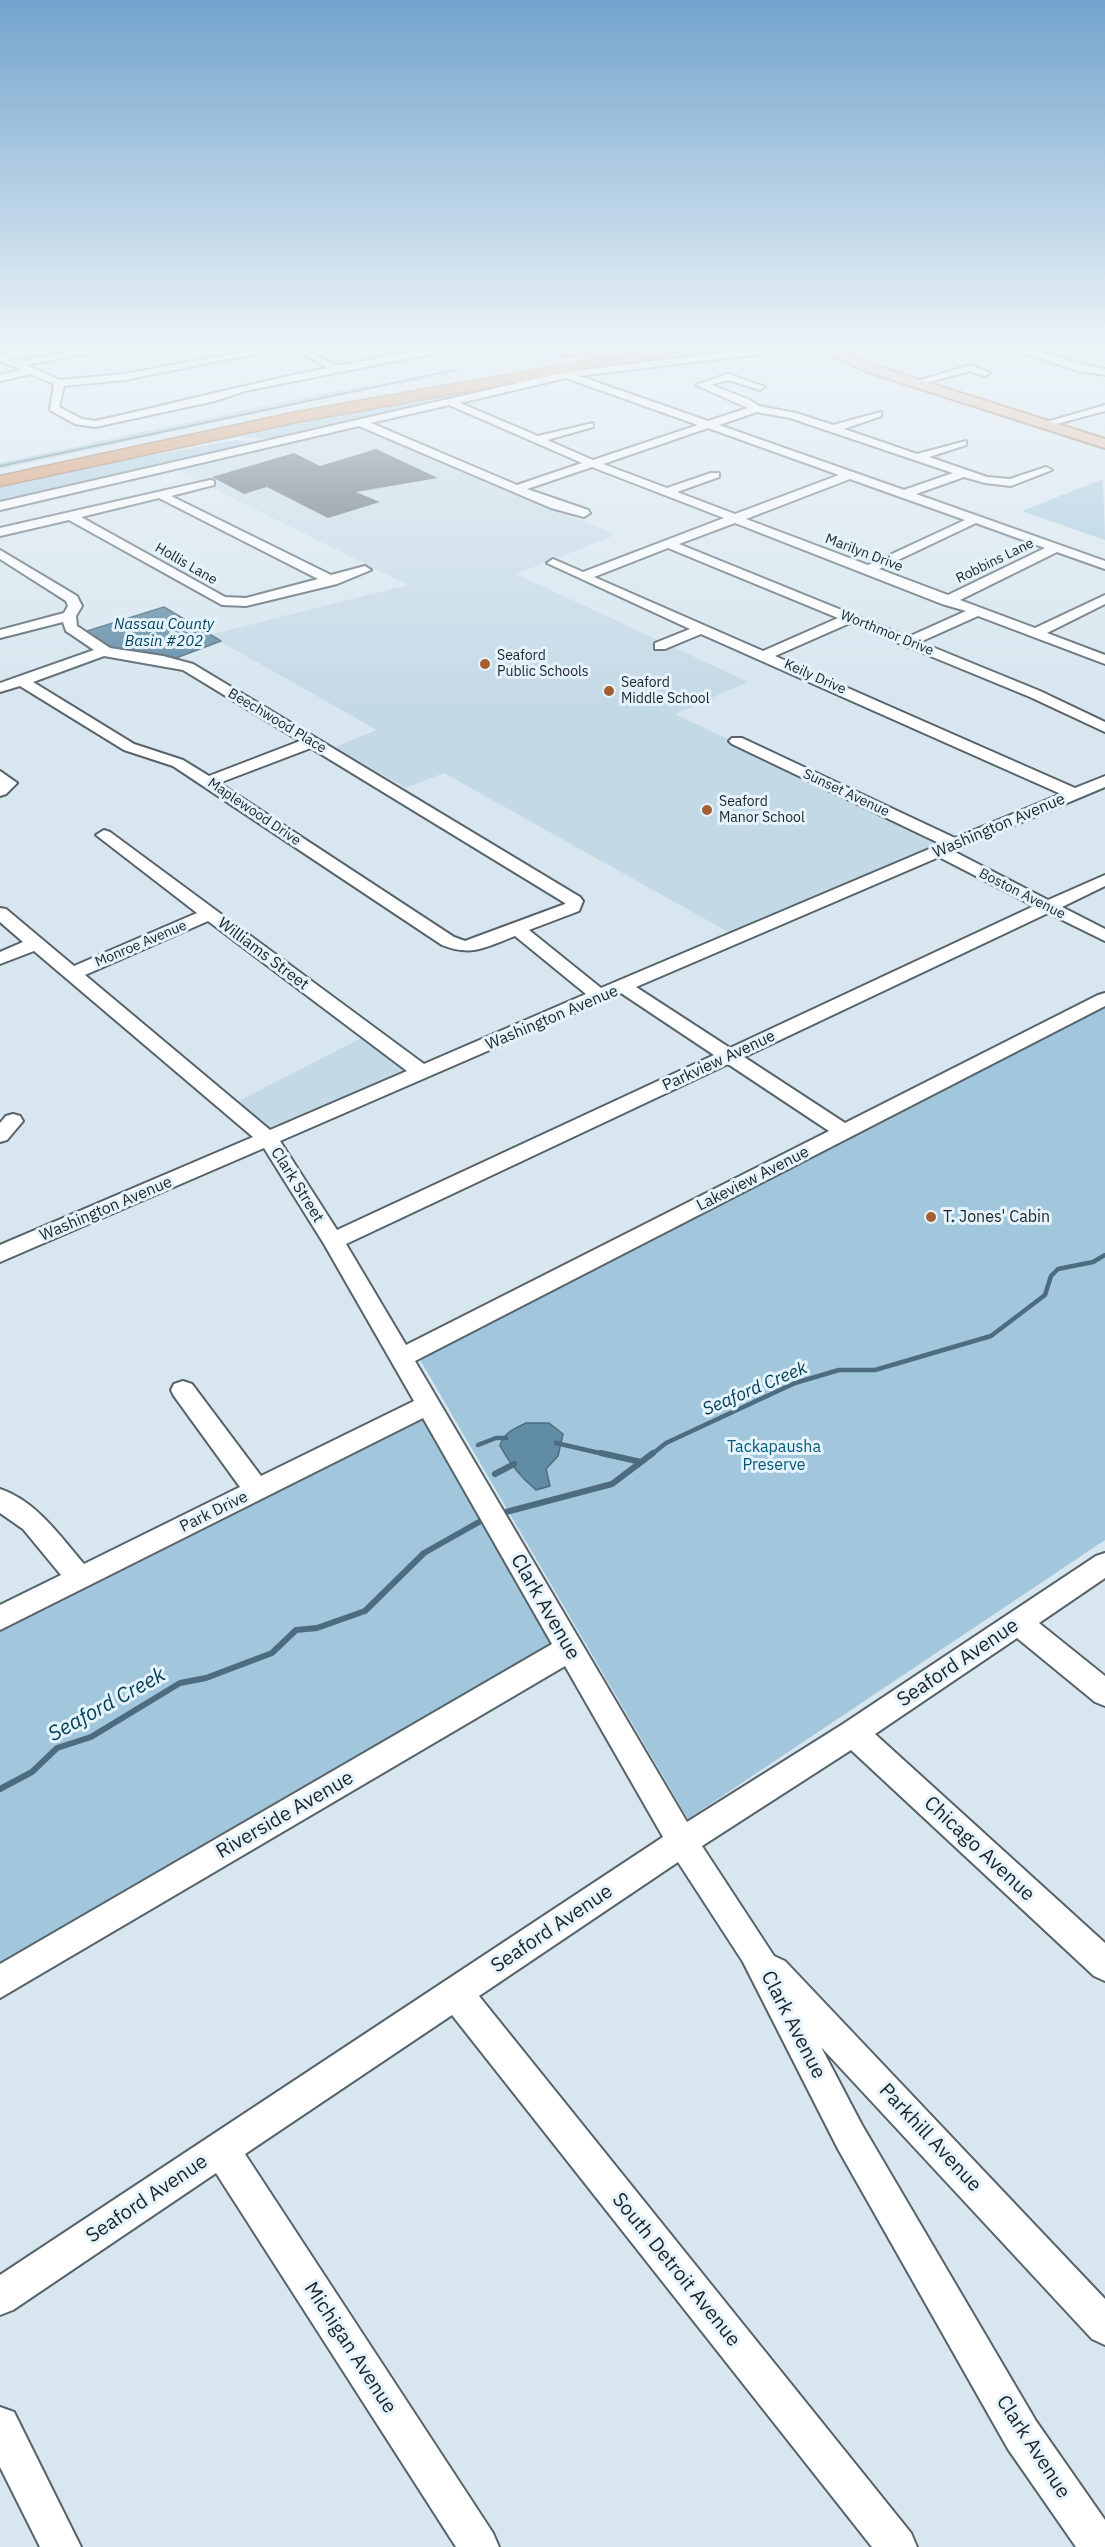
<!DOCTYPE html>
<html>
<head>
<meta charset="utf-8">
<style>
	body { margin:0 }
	canvas { display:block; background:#d7e6ef }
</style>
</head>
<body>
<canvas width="1105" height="2547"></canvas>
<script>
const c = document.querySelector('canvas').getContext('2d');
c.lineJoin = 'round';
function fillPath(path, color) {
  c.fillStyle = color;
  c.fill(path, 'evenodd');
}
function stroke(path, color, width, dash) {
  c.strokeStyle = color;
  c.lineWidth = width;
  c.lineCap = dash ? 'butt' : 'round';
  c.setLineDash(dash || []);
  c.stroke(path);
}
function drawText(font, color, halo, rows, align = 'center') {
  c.font = font + ' "IBM Plex Sans",sans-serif';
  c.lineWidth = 6;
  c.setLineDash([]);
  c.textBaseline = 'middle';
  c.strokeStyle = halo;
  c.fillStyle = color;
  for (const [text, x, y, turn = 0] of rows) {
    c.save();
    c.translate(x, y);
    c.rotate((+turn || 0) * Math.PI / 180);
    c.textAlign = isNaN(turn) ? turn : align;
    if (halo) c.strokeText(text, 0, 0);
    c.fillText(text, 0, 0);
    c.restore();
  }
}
fillPath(new Path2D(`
	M354 426 616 535 516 574 748 682 675 714 948 844 730 933 444 773 406 788 335 747 377 730 209 635 408 585 174 469Z
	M367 1035 419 1073 269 1136 231 1105Z`), '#c4d9e6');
fillPath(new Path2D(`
	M601 349H621L479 372Z
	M697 349H758L591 367 274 439 239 437 179 447 588 366Z
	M470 368 460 373 336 396 0 469V463L27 457 320 394Z
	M236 440 256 443 0 503V487L87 467Z
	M1103 479 1105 540 1022 511Z
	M1105 1007V1540L688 1819 416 1353Z
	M421 1414 557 1652 0 1978V1627Z`), '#a2c6db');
const water = new Path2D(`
	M164 607 221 641 176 658 107 648 84 632Z
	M526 1423H549L563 1434 558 1456 546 1469 550 1486 536 1490C520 1477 510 1464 500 1446 504 1432 514 1429 526 1423Z`);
fillPath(water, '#618ca5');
stroke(water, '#4d6c7f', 1.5);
stroke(new Path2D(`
	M0 466 455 370`), '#4d6c7f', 2);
stroke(new Path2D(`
	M556 1443 608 1455
	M478 1445 496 1438H506
	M651 1455 666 1443 795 1383 839 1370H875L991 1336 1045 1295 1051 1276 1058 1269 1093 1262 1105 1255`), '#4d6c7f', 4.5);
stroke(new Path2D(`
	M601 1453 641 1462
	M495 1474 514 1464
	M506 1512 612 1484 653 1453
	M0 1789 32 1772 57 1748 91 1737 180 1683 206 1678 272 1653 296 1630 317 1628 365 1611 424 1553 479 1522`), '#4d6c7f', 6);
fillPath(new Path2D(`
	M376 449 438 478 356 492 380 502 328 518 267 487 244 494 212 477 294 453 320 466Z`), '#4d5a61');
const minor = new Path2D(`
	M88 349H109L27 365 60 380 124 374 258 349H278L124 380 64 386 59 407 82 419 95 421C173 404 250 383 328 368L295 349C313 349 330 367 343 365 361 363 422 344 435 353L245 391 215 401 95 427 75 424 50 410 54 384 31 374 0 381V375L22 370 0 361V354L18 361Z
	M550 349H564L571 353 566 356Z
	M752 349H783L778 352 579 376 708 421 748 408 696 385 728 374 765 387 760 390 728 380 711 385 748 399 759 406 796 413 833 425 881 412V416L844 429 917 454 966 441V445L929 457 987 477 1010 479 1046 467 1052 470 1011 486 985 483 964 477 916 494 1105 561V569L1057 552 960 600 1035 628 1105 595V604L1047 633 1105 655V664L978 616 920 642 1040 691 1105 722V732L1030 697 850 623 775 656 1075 788 1105 776V787L953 851 1048 900 1105 875V886L1062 907 1105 929V941L1048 913 744 1057 845 1123 1098 995 1105 993V1006L415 1361 687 1822 843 1724 1096 1556 1105 1553V1578L1039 1623 1105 1676V1706L1095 1702 1017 1638 875 1734 1105 1943V1981L1094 1976 851 1750 702 1846 774 1956 785 1961 1105 2299V2345L1092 2339 821 2047 862 2125 1036 2421 1105 2520V2547H1076L1008 2449 838 2149 743 1962 678 1862 479 1996 911 2533 917 2547H872L452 2015 245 2154 493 2533 499 2547H456L216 2173 13 2310 0 2315V2275L663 1837 565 1666 0 1998V1964L552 1644 423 1418 0 1630V1605L61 1575 23 1529 0 1513V1489C36 1501 60 1536 84 1564L240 1487 174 1396 171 1390 174 1384 183 1381 192 1384 261 1476 414 1401 324 1244 264 1148 0 1262V1245L253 1137 34 951 0 964V952L23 942 0 922V908L6 909 74 966 197 913 96 835 104 830 110 832 424 1064 586 994 515 936C486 947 472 957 442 945L173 766 124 750 20 686 0 692V683L94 650 66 631 63 622 0 638V630L64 613 68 606 66 601 0 559V550L77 596 82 606 76 616 77 626 110 648 163 656 193 664 580 897 583 901 579 911 529 930 601 988 941 844 732 744 729 741 732 738H742L955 838 1061 794 701 634 665 649H655V643L690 629 547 563 553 559 583 572 724 518 592 467 527 489 588 510 590 513 584 517 551 508 359 426 0 510V502L566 372ZM566 378 698 425 593 460 547 440 593 427V423L538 436 460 403ZM449 405 582 463 517 485 371 423ZM757 412 790 418 953 473 904 490 719 425ZM708 428 839 475 735 514 677 492 719 477V473H711L667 488 603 464ZM850 479 965 520 868 565 746 519ZM735 523 942 604 966 611 908 637 679 544ZM976 523 1045 548 948 595 879 569ZM668 548 838 618 763 651 594 577ZM104 656 183 670 300 741 209 776 183 760 134 744 33 682ZM311 748 565 903V904L465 941 454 937 219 783ZM939 857 1034 906 730 1048 636 987ZM208 921 407 1071 270 1130 85 975ZM621 993 714 1055 337 1230 280 1141ZM728 1064 829 1131 406 1345 346 1244Z
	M1013 349C1044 349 1074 365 1105 369V375L1078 371Z
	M971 365 990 373 985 376 970 371 915 386 910 383Z
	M1105 405V411L1045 427 1040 424Z
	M210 480 214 481V485L171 496 331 575 365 566 371 570 337 584 246 606 222 605 69 520 0 536V528ZM159 498 318 579 246 598 225 597 81 517Z
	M0 771 17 783 6 794 0 796Z
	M13 1114 20 1116 23 1121 7 1140 0 1142V1123L6 1116Z
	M0 2407 14 2412 81 2547H40L0 2467Z`);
const major = new Path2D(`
	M568 349H595L589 353 562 356V350Z
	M818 349H834L876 366 1105 439V448L868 372Z`);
const highway = new Path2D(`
	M653 349H684L677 353 297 422 0 486V476L297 412Z`);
stroke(minor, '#57636b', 4);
stroke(major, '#94603b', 4);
stroke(highway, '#94603b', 3);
fillPath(minor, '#fff');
fillPath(major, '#e5b390');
fillPath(highway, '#d48146');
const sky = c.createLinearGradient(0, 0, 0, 706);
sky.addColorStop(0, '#72a4cd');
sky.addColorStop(0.49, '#edf4f8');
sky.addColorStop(1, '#edf4f800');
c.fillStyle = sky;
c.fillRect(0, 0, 1105, 706);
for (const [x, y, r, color] of [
	[485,664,6,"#a35f2f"],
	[609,691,6,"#a35f2f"],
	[707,810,6,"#a35f2f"],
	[931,1217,6,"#a35f2f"]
]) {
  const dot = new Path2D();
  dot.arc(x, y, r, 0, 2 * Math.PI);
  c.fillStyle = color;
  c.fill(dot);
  stroke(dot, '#e4f3fc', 2);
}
drawText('14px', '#1d2326', '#e4f3fc', [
	["Marilyn Drive",864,553,21],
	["Robbins Lane",995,561,-26],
	["Hollis Lane",186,564,30],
	["Worthmor Drive",887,633,22],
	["Keily Drive",815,677,24],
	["Beechwood Place",277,721,31],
	["Sunset Avenue",846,793,25],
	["Maplewood Drive",254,812,34],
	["Boston Avenue",1022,894,27],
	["Monroe Avenue",141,944,-23]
]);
drawText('14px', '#1d2326', '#e4f3fc', [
	["Seaford",497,656],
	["Public Schools",497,672],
	["Seaford",621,683],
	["Middle School",621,699],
	["Seaford",719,802],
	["Manor School",719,818]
], 'left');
drawText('italic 15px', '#013e58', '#e4f3fc', [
	["Nassau County",164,625],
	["Basin #202",164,642]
]);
drawText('16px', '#1d2326', '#e4f3fc', [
	["Washington Avenue",999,826,-23],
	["Williams Street",263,954,37],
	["Washington Avenue",552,1018,-23],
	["Parkview Avenue",719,1061,-25],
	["Lakeview Avenue",753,1179,-27],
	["Clark Street",297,1185,58],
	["Washington Avenue",106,1209,-23],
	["Park Drive",214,1512,-26]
]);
drawText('16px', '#1d2326', '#e4f3fc', [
	["T. Jones' Cabin",943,1217]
], 'left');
drawText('16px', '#04587b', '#e4f3fc', [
	["Tackapausha",774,1447],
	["Preserve",774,1465]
]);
drawText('italic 18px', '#013e58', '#e4f3fc', [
	["Seaford Creek",755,1389,-23]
]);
drawText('20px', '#1d2326', '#e4f3fc', [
	["Clark Avenue",545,1607,60],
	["Seaford Avenue",958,1663,-34],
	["Riverside Avenue",285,1815,-30],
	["Chicago Avenue",979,1849,43],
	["Seaford Avenue",552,1929,-34],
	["Clark Avenue",793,2025,63],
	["Parkhill Avenue",930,2138,47],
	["Seaford Avenue",147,2199,-34],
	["South Detroit Avenue",676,2270,51],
	["Michigan Avenue",350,2348,57],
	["Clark Avenue",1033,2447,57]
]);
drawText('italic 21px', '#013e58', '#e4f3fc', [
	["Seaford Creek",107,1705,-29]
]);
</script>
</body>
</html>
